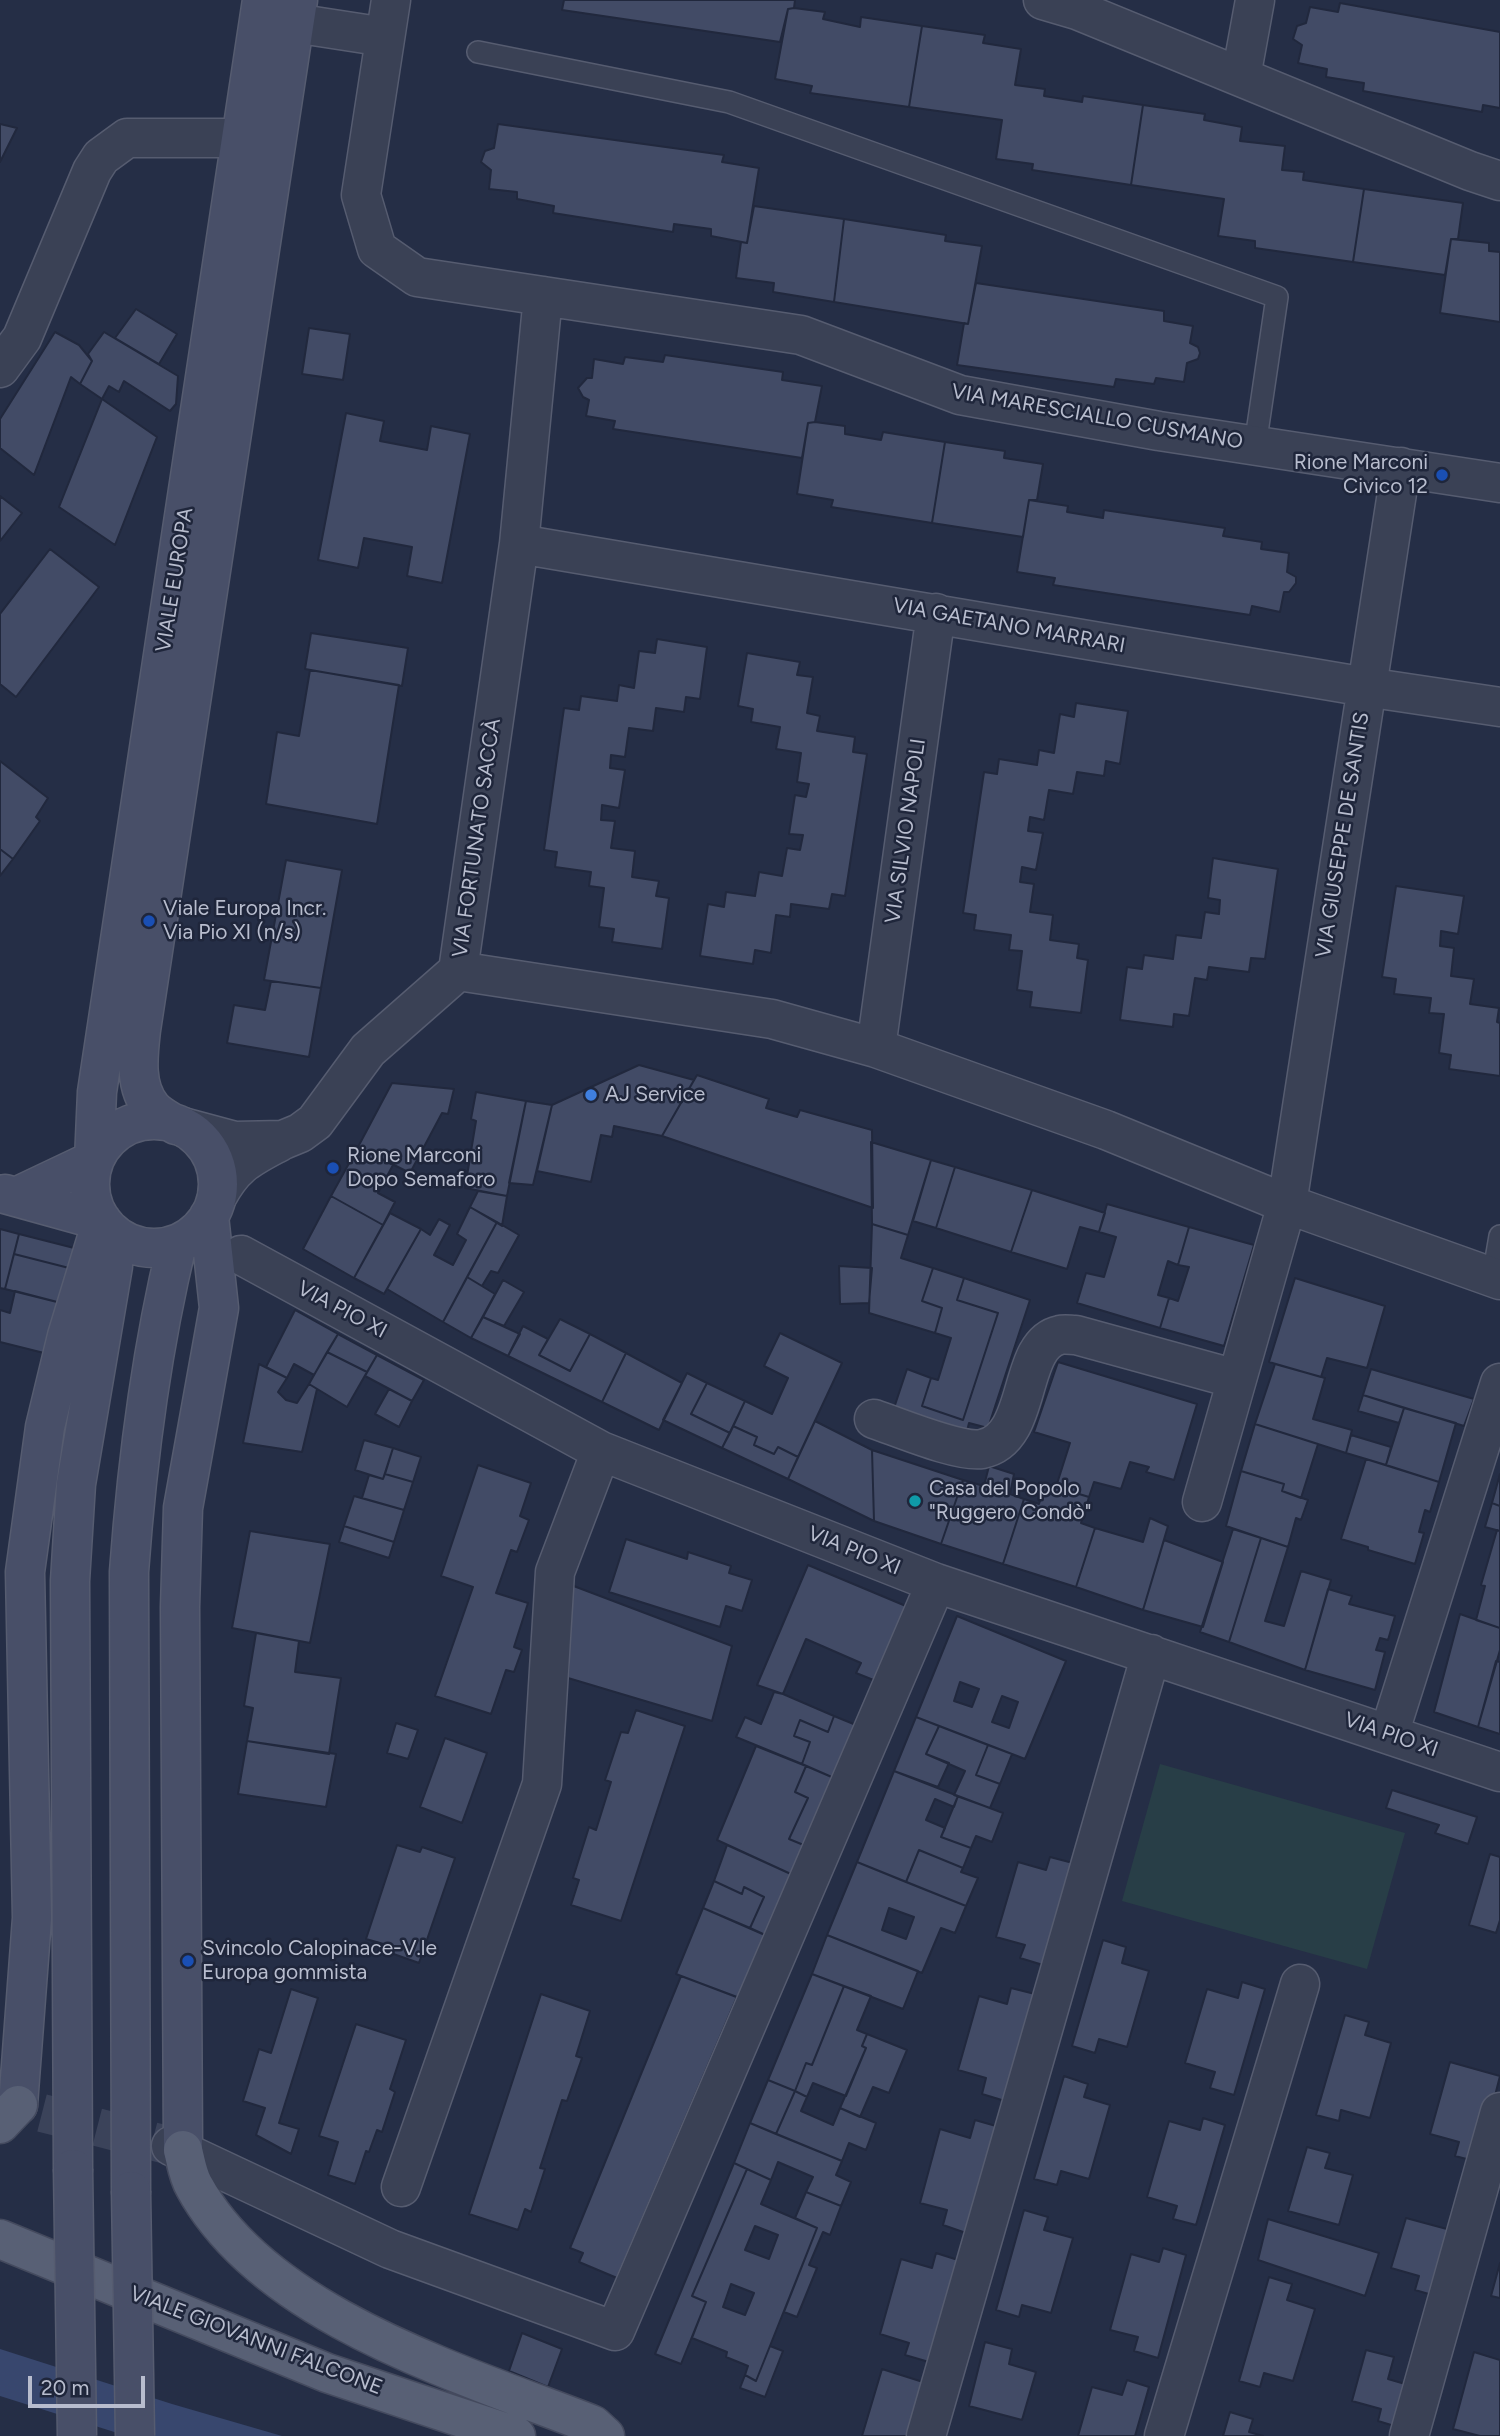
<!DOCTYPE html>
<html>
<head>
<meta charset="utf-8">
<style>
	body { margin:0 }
	#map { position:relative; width:1500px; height:2436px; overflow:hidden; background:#252e46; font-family:Figtree,sans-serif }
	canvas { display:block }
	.scale { position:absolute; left:28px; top:2376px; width:117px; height:32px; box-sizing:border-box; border:4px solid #b8bdce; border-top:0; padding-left:9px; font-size:21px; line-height:24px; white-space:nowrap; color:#b8bdce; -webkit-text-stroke:5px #1f263b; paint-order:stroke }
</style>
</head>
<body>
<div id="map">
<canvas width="1500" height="2436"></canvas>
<div class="scale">20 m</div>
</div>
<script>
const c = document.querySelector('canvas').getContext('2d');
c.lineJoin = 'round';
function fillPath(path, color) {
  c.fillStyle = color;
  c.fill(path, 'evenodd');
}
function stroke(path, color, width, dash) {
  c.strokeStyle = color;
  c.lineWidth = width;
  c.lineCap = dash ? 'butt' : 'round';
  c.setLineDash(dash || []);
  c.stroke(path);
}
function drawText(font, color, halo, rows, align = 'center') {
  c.font = font + ' Figtree,sans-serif';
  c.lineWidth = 5;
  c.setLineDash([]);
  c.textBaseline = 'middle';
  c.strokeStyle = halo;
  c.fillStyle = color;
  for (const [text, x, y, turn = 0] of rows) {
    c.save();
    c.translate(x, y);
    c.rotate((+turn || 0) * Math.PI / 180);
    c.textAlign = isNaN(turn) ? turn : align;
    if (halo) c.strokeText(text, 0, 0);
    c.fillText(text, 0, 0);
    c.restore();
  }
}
fillPath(new Path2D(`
	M1160 1764 1405 1833 1367 1969 1122 1901Z`), '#283e47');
fillPath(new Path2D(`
	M0 2349 172 2404 282 2436H127L0 2396Z`), '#38476e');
const building = new Path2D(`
	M564 0H795L794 8 788 9 780 42 562 10Z
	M1340 3 1500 32V108L1483 105 1482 112 1363 91 1364 83 1326 77 1327 69 1298 63 1302 45 1293 39 1297 26 1306 23 1310 7 1338 12Z
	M794 8 825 12 823 19 860 27 861 17 922 26 909 107 810 93 812 86 775 79 788 9Z
	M922 26 985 35 983 43 1021 49 1015 85 1045 89 1044 96 1082 102 1083 96 1143 105 1131 185 1032 170 1033 164 996 159 1002 120 909 107Z
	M1143 105 1205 114 1204 120 1242 127 1240 141 1285 146 1282 170 1304 172 1303 180 1364 189 1353 262 1255 248V241L1218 236 1224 199 1131 185Z
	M0 124 17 128 0 162Z
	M498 124 724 155 722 162 759 168 747 243 711 236V229L674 224 673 232 553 213 554 206 517 199V192L489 189 491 170 481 162 485 151 494 148Z
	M1364 189 1463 203 1458 239H1451L1445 275 1353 262Z
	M754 206 844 219 834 302 773 292 774 283 736 278 741 242 747 243Z
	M844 219 946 235 945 241 982 246 968 324 834 302Z
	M1451 239 1489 243V251L1500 252V322L1440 313Z
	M976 283 1164 311V321L1193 326 1190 343 1198 347 1200 353 1198 359 1187 363 1184 382 1156 378 1154 384 1116 379 1114 387 957 365 964 323 968 324Z
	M136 309 177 334 159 364 115 338Z
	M309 328 350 334 343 380 302 374Z
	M55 332 79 345 92 361 80 384 71 377 34 475 0 448V419Z
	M104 332 178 376 176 404 170 411 124 381 119 392 109 386 102 399 80 384 92 361 88 354Z
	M665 355 783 372 782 380 822 386 815 422 808 423 802 458 613 429 615 421 586 416 589 400 583 397 578 388 587 378H592L594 359 623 364 625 357 663 362Z
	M102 399 157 437 115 545 59 507Z
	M346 413 384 421 380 441 427 450 431 426 470 434 442 583 407 576 412 547 364 538 358 568 318 560Z
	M815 422 845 426V434L881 440 883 432 945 442 932 523 831 507 833 500 797 494 808 423Z
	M945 442 1005 451 1004 458 1043 464 1037 500H1029L1023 537 932 523Z
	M0 496 22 513 0 541Z
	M1029 500 1068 506 1067 512 1103 518 1104 510 1225 528 1223 536 1262 542 1261 549 1289 553 1287 572 1296 577V583L1289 592H1284L1280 612 1252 606 1250 615 1053 585 1055 578 1017 572Z
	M50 549 99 587 16 697 0 684V614Z
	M311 633 408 648 402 686 305 669Z
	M657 639 707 647 700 699 686 697 684 712 656 708 653 731 629 728 625 757 611 755 610 768 625 770 619 808 602 805 601 820 615 821 611 848 635 851 632 877 659 881 656 896 669 898 662 949 612 942 614 929 599 927 604 888 589 886 591 872 555 867 557 852 544 850 564 708 579 710 581 696 617 701 619 685 634 688 639 651 655 653Z
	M747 653 800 662 797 675 813 677 807 713 820 716 817 731 855 737 853 752 867 754 845 896 832 894 829 909 791 904 790 917 776 915 771 953 755 950 753 964 700 956 708 904 724 907 726 892 755 896 759 872 782 876 787 848 800 850 803 835 789 834 795 795 806 797 809 784 797 782 801 753 776 749 780 727 751 722 753 709 738 706Z
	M310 670 399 685 377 824 266 804 277 732 299 736Z
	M1076 703 1128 711 1120 764 1106 761 1104 776 1077 772 1073 794 1049 790 1044 820 1030 817 1028 831 1043 833 1036 870 1022 867 1020 882 1034 884 1030 912 1053 915 1050 940 1079 944 1077 958 1088 960 1081 1013 1030 1007 1032 992 1017 990 1022 951 1009 950 1011 935 974 930 976 915 963 913 984 772 997 774 999 759 1037 765 1039 750 1054 753 1060 714 1074 717Z
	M0 761 48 798 36 817 40 821 13 859 0 849Z
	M0 849 13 859 0 876Z
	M1213 858 1278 869 1265 959 1251 958 1249 972 1209 967 1207 980 1195 978 1189 1016 1174 1014 1173 1027 1120 1020 1127 967 1142 969 1144 955 1173 959 1176 935 1201 938 1205 912 1219 914 1220 900 1208 898Z
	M286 860 342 870 321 988 264 980Z
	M1396 886 1464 896 1458 934 1441 931 1440 946 1454 948 1451 976 1474 979 1470 1004 1499 1008 1497 1022 1500 1023V1076L1449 1069 1451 1055 1439 1053 1444 1014 1429 1013 1431 998 1394 994 1396 979 1382 977Z
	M271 981 321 988 309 1057 227 1043 234 1005 265 1010Z
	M639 1065 694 1080 662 1136 614 1126 612 1137 601 1135 591 1182 537 1171 552 1105Z
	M697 1075 769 1099 766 1108 797 1117 800 1110 872 1130 873 1208 662 1136Z
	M392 1083 454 1089 448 1114 442 1113 410 1173 358 1147Z
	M476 1092 526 1101 507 1196 465 1188 476 1121 471 1119Z
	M526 1101 552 1105 533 1185 509 1183Z
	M871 1142 931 1160 908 1235 872 1224Z
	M358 1147 393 1165 378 1193 395 1202 383 1225 331 1196Z
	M931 1160 955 1167 936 1228 913 1221Z
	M955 1167 1032 1190 1011 1252 936 1228Z
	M1032 1190 1105 1213 1099 1232 1080 1227 1067 1269 1011 1252Z
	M478 1191 507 1196 502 1226 470 1207Z
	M331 1196 383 1225 354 1278 303 1249Z
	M1107 1204 1189 1227 1178 1265 1168 1261 1158 1295 1169 1298 1160 1328 1077 1303 1086 1273 1104 1277 1116 1237 1099 1232Z
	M470 1207 497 1222 443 1322 387 1289 421 1229 430 1235 439 1219 450 1225 434 1255 453 1265 466 1240 457 1234Z
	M390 1213 421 1229 384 1294 354 1278Z
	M497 1222 519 1235 498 1273 491 1271 482 1286 467 1277Z
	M872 1224 908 1235 901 1258 933 1268 922 1301 942 1308 935 1333 869 1313Z
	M1189 1227 1254 1245 1224 1346 1160 1328 1169 1298 1178 1301 1189 1267 1178 1265Z
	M0 1229 19 1234 5 1289 0 1288Z
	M19 1234 78 1249 73 1269 14 1254Z
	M14 1254 73 1269 65 1304 5 1289Z
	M839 1266 872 1268 869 1303 840 1304Z
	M933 1268 964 1278 957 1300 998 1313 963 1420 922 1406 931 1378 938 1380 951 1338 935 1333 942 1308 922 1301Z
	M467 1277 495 1294 471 1338 443 1322Z
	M964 1278 1030 1300 988 1428 969 1423 966 1435 893 1411 907 1369 931 1378 922 1406 963 1420 998 1313 957 1300Z
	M1295 1278 1385 1306 1367 1368 1327 1358 1321 1377 1269 1362Z
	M503 1280 524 1292 504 1326 483 1317Z
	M15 1291 65 1304 52 1355 0 1342V1310L10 1313Z
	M295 1310 338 1334 314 1375 294 1364 287 1378 266 1367Z
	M483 1317 520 1334 508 1356 471 1338Z
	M560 1319 590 1334 570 1371 539 1355Z
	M523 1326 548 1339 539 1355 570 1371 590 1334 626 1353 602 1402 508 1356Z
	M780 1333 842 1363 798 1457 778 1447 774 1454 754 1445 757 1437 733 1426 745 1401 772 1414 788 1378 764 1366Z
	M338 1334 377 1355 367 1372 327 1352Z
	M327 1352 367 1372 347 1407 309 1384Z
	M626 1353 682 1383 659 1430 602 1402Z
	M377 1355 424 1380 412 1401 365 1376Z
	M1058 1362 1197 1404 1174 1480 1146 1472 1149 1467 1130 1462 1121 1489 1094 1482 1089 1497 1056 1487 1070 1443 1034 1432Z
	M259 1364 287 1378 278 1392 286 1400 297 1403 309 1384 317 1389 302 1452 243 1443Z
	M1275 1364 1325 1378 1313 1419 1352 1430 1346 1453 1255 1424Z
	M1371 1369 1474 1399 1464 1426 1363 1395Z
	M687 1373 707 1383 691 1414 730 1433 722 1448 663 1420Z
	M707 1383 745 1401 730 1433 691 1414Z
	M389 1389 412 1401 399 1427 375 1414Z
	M1363 1395 1404 1408 1399 1423 1358 1411Z
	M1404 1408 1456 1423 1439 1482 1386 1465Z
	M815 1421 872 1450 874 1521 788 1479Z
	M1255 1424 1318 1444 1301 1498 1282 1491 1284 1484 1241 1471Z
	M733 1426 757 1437 754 1445 774 1454 778 1447 798 1457 788 1479 722 1448Z
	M1351 1435 1391 1447 1386 1465 1346 1453Z
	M364 1440 393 1448 383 1479 355 1470Z
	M393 1448 421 1457 413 1482 385 1474Z
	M872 1450 963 1480 941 1544 874 1521Z
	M1366 1459 1439 1482 1430 1512 1425 1510 1419 1532 1424 1533 1415 1564 1368 1550V1547L1341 1539Z
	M478 1465 531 1483 520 1516 529 1520 517 1552 511 1550 496 1593 528 1603 514 1647 522 1650 514 1672 506 1670 491 1714 435 1696 473 1587 441 1576Z
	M989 1466 1014 1474 1010 1494 1024 1499 1003 1564 941 1544 963 1480 984 1486Z
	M1241 1471 1284 1484 1282 1491 1308 1500 1301 1520 1296 1518 1288 1547 1226 1526Z
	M385 1474 413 1482 404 1510 362 1498 369 1475 383 1479Z
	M1500 1474V1506L1492 1503Z
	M1045 1484 1089 1497 1081 1523 1095 1528 1076 1587 1003 1564 1024 1499 1039 1504Z
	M354 1496 404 1510 394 1542 344 1526Z
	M1492 1503 1500 1506V1531L1485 1527Z
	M1150 1518 1168 1526 1143 1610 1076 1587 1095 1528 1143 1542Z
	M344 1526 394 1542 389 1558 339 1542Z
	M1233 1529 1261 1538 1229 1642 1200 1632Z
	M1497 1530 1500 1531V1628L1476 1620 1485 1586 1481 1585Z
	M250 1531 330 1544 310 1643 232 1628Z
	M1261 1538 1288 1547 1265 1621 1284 1626 1301 1571 1331 1580 1305 1670 1229 1642Z
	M626 1539 687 1559 688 1552 731 1566 729 1573 752 1580 742 1611 726 1606 720 1627 609 1592Z
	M1164 1540 1223 1562 1203 1627 1143 1610Z
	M808 1565 913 1609 881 1683 856 1673 861 1663 806 1639 783 1694 757 1685Z
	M571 1585 732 1646 712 1721 568 1678Z
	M1328 1589 1352 1596 1349 1604 1395 1616 1388 1640 1380 1638 1376 1650 1385 1652 1375 1690 1305 1670Z
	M1460 1614 1500 1628V1650L1478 1727 1434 1712Z
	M957 1616 1066 1661 1025 1759 916 1717ZM960 1682 979 1689 972 1707 954 1701ZM1002 1696 1018 1702 1009 1728 992 1722Z
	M256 1633 299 1641 295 1672 341 1678 329 1754 247 1741 253 1708 244 1706Z
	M1496 1661 1500 1662V1734L1478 1727Z
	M774 1692 783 1694 834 1716 828 1732 800 1720 794 1736 810 1742 802 1764 736 1737 745 1717 761 1724Z
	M636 1710 685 1726 621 1921 571 1905 579 1880 573 1878 589 1827 596 1830 611 1782 605 1780 621 1732 628 1733Z
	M834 1716 856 1725 834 1778 802 1764 810 1742 794 1736 800 1720 828 1732Z
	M916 1717 939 1726 926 1754 949 1763 938 1787 894 1771Z
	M396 1723 418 1730 408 1759 387 1753Z
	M939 1726 988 1745 976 1775 1000 1784 990 1808 954 1795 965 1771 926 1754Z
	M445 1738 487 1753 462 1823 420 1807Z
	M247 1741 336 1754 326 1807 238 1794Z
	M988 1745 1012 1754 1000 1784 976 1775Z
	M756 1746 806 1766 795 1792 808 1798 789 1839 806 1846 793 1875 717 1840Z
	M806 1766 834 1778 806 1846 789 1839 808 1798 795 1792Z
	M894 1771 958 1796 954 1807 935 1799 926 1820 945 1828 941 1837 971 1848 963 1868 919 1850 906 1882 857 1862Z
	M1392 1790 1477 1817 1468 1844 1435 1833 1439 1825 1386 1808Z
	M958 1796 1003 1813 992 1842 976 1836 971 1848 941 1837Z
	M397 1845 420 1852 422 1847 455 1858 419 1963 385 1951 387 1945 366 1939Z
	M727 1845 793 1875 774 1939 750 1928 764 1897 744 1887 742 1894 714 1881Z
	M919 1850 963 1868 961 1872 978 1878 966 1906 906 1882Z
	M1490 1854 1500 1857V1920L1496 1933 1469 1925Z
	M1050 1857 1073 1863 1043 1965 1020 1958 1025 1945 996 1937 1018 1862 1046 1870Z
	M857 1862 966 1906 955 1933 941 1928 922 1973 827 1935ZM889 1908 914 1917 906 1939 882 1930Z
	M714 1881 742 1894 744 1887 764 1897 750 1928 703 1908Z
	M703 1908 774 1939 747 2001 676 1974Z
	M827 1935 918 1971 903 2009 812 1974Z
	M1103 1940 1126 1947 1122 1963 1149 1971 1127 2047 1099 2039 1095 2053 1072 2046Z
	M812 1974 844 1986 812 2065 806 2063 795 2091 768 2080Z
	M681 1976 737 1997 617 2278 579 2262 583 2253 570 2248Z
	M1242 1982 1265 1989 1234 2095 1210 2088 1215 2072 1185 2063 1207 1989 1238 1998Z
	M844 1986 871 1996 857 2030 867 2034 862 2046 866 2048 846 2096 813 2083 807 2097 795 2091 806 2063 812 2065Z
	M1011 1988 1035 1994 1005 2101 982 2094 986 2078 958 2070 979 1996 1007 2004Z
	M291 1989 318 1998 279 2123 299 2129 291 2154 256 2135 265 2108 243 2101 259 2049 271 2053Z
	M541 1994 590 2011 576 2056 582 2058 567 2101 562 2100 540 2168 545 2169 531 2212 525 2209 518 2230 469 2214Z
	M1345 2015 1369 2022 1365 2035 1391 2043 1370 2118 1341 2110 1339 2121 1316 2115Z
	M356 2024 406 2040 390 2089 395 2092 382 2132 377 2130 369 2152 366 2151 355 2184 328 2175 338 2142 319 2136Z
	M867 2034 907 2050 889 2093 873 2087 860 2117 840 2108 866 2048 862 2046Z
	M1450 2062 1500 2076 1478 2162 1455 2156 1459 2142 1430 2134Z
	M1064 2076 1088 2084 1084 2097 1110 2105 1089 2179 1061 2171 1057 2185 1034 2179Z
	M768 2080 795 2091 776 2134 750 2123Z
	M795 2091 807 2097 801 2111 833 2125 840 2108 876 2123 866 2150 849 2143 842 2161 776 2134Z
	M1203 2118 1225 2125 1196 2225 1173 2219 1177 2206 1147 2197 1169 2121 1200 2130Z
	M975 2120 996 2126 966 2233 943 2225 947 2210 920 2203 940 2129 970 2138Z
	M750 2123 842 2161 836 2175 851 2182 841 2206 806 2192 813 2177 778 2162 771 2180 734 2163Z
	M1307 2147 1330 2153 1325 2168 1353 2175 1339 2225 1288 2211Z
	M734 2163 747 2169 692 2296 706 2302 681 2364 655 2354Z
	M747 2169 771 2180 761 2204 817 2228 756 2381 745 2375 748 2366 726 2357 727 2352 692 2338 706 2302 692 2296ZM755 2226 778 2235 769 2259 745 2250ZM731 2284 754 2293 745 2315 723 2307Z
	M806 2192 841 2206 830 2235 823 2232 809 2265 817 2268 797 2317 784 2312 817 2228 795 2218Z
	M1024 2210 1048 2217 1044 2230 1073 2238 1051 2313 1022 2305 1019 2317 996 2310Z
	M1406 2218 1458 2232 1439 2297 1415 2290 1419 2276 1391 2268Z
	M1268 2219 1379 2253 1365 2296 1258 2260Z
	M1163 2248 1186 2255 1158 2358 1134 2351 1138 2337 1110 2330 1131 2254 1159 2262Z
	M936 2253 958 2260 929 2362 905 2355 909 2343 880 2334 901 2259 932 2268Z
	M1500 2263V2298L1491 2296Z
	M1269 2277 1292 2284 1287 2300 1315 2309 1293 2381 1264 2373 1260 2387 1239 2381Z
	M522 2333 562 2349 548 2387 509 2371Z
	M985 2342 1012 2349 1009 2364 1036 2372 1022 2420 969 2406Z
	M770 2346 783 2351 765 2397 740 2388 745 2375 756 2381Z
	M1366 2350 1394 2357 1388 2379 1412 2386 1401 2428 1378 2421 1381 2409 1352 2401Z
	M1474 2352 1500 2360V2436H1480L1453 2429Z
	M882 2369 923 2382 908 2436H862Z
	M1127 2380 1149 2387 1135 2436H1078L1092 2387 1122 2395Z
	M1230 2412 1253 2419 1249 2432 1263 2436H1223Z`);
fillPath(building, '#424b66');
stroke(building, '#21283d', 2);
stroke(new Path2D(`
	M42 2113 171 2146`), '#3b435a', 38, [38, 19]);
const lane = new Path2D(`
	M478 52 729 102 1277 297 1255 446
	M1493 1277 1500 1236`);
const street = new Path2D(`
	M391 0 361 195 377 249 417 277 801 335 960 395 1159 431 1500 483
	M1043 0 1077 10 1470 171 1500 181
	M294 23 385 37
	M1241 77 1255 0
	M0 368 22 338 92 171 101 157 127 138H241
	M519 544 1366 687 1500 707
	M458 971 772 1019 876 1048 1106 1130 1287 1204 1500 1280
	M876 1048 936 613
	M183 1127 235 1141 283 1140C250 1158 235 1163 217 1197
	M283 1140 300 1133 315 1122 368 1050 458 971 519 544 543 296
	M241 1255 601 1451 936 1583 1500 1772
	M874 1419C898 1427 959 1453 982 1449 1034 1439 1016 1344 1060 1335 1064 1334 1071 1335 1076 1335L1236 1379
	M1202 1502 1287 1204 1401 467
	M1389 1734 1500 1383
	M171 2146 390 2249 615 2331 936 1583
	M401 2187 542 1784 555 1572 601 1451
	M926 2436 1151 1654
	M1164 2436 1300 1984
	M1409 2436 1500 2112`);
const secondary = new Path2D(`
	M90 1184a64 64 0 1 1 128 0a64 64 0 1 1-128 0Z
	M176 1125C168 1120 158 1115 152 1108 134 1087 138 1056 141 1030L298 0
	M5 1194 102 1221 67 1336 45 1427 25 1572 32 1918 18 2105
	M16 1197 94 1160 97 1092 262 0
	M183 2150 180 1607 183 1508 219 1308 209 1216
	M73 2169 70 1581 76 1484 113 1266V1238
	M131 2191 129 1572C137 1462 151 1351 177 1244`);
const primary = new Path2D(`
	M0 2124 18 2105
	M183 2150C186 2162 188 2176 194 2186 264 2316 463 2374 593 2425L605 2436
	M0 2239 327 2373 516 2436`);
stroke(lane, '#565c70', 24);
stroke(street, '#565c70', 41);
stroke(secondary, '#565c70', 41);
stroke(primary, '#444a5e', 41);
stroke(lane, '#3a4155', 21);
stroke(street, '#3a4155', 38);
stroke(secondary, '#484f68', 38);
stroke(primary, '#586075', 38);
const secondaryBridge = new Path2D(`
	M73 2169 77 2436
	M131 2191 135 2436`);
stroke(secondaryBridge, '#565c70', 41, []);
stroke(secondaryBridge, '#484f68', 38);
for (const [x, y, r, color] of [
	[1442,475,7,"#1a4fb4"],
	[149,921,7,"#1a4fb4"],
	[591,1095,7,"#3f7fe0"],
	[333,1168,7,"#1a4fb4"],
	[915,1501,7,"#0f9aa8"],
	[188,1961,7,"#1a4fb4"]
]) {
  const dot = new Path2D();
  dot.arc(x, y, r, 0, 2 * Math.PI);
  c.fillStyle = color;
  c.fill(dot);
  stroke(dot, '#1f263b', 2.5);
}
drawText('21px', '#b8bdce', '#1f263b', [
	["VIA MARESCIALLO CUSMANO",1097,417,10],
	["VIALE EUROPA",175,580,-81],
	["VIA GAETANO MARRARI",1009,626,10],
	["VIA SILVIO NAPOLI",906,831,-82],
	["VIA GIUSEPPE DE SANTIS",1343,835,-81],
	["VIA FORTUNATO SACCÀ",477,838,-82],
	["VIA PIO XI",342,1310,28],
	["VIA PIO XI",854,1551,22],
	["VIA PIO XI",1391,1735,19],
	["VIALE GIOVANNI FALCONE",256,2341,21]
]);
drawText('21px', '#b8bdce', '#1f263b', [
	["Rione Marconi",1428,463,"right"],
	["Civico 12",1428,487,"right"],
	["Viale Europa Incr.",163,909],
	["Via Pio XI (n/s)",163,933],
	["AJ Service",605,1095],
	["Rione Marconi",347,1156],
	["Dopo Semaforo",347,1180],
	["Casa del Popolo",929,1489],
	["\"Ruggero Condò\"",929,1513],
	["Svincolo Calopinace-V.le",202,1949],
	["Europa gommista",202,1973]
], 'left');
</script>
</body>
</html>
